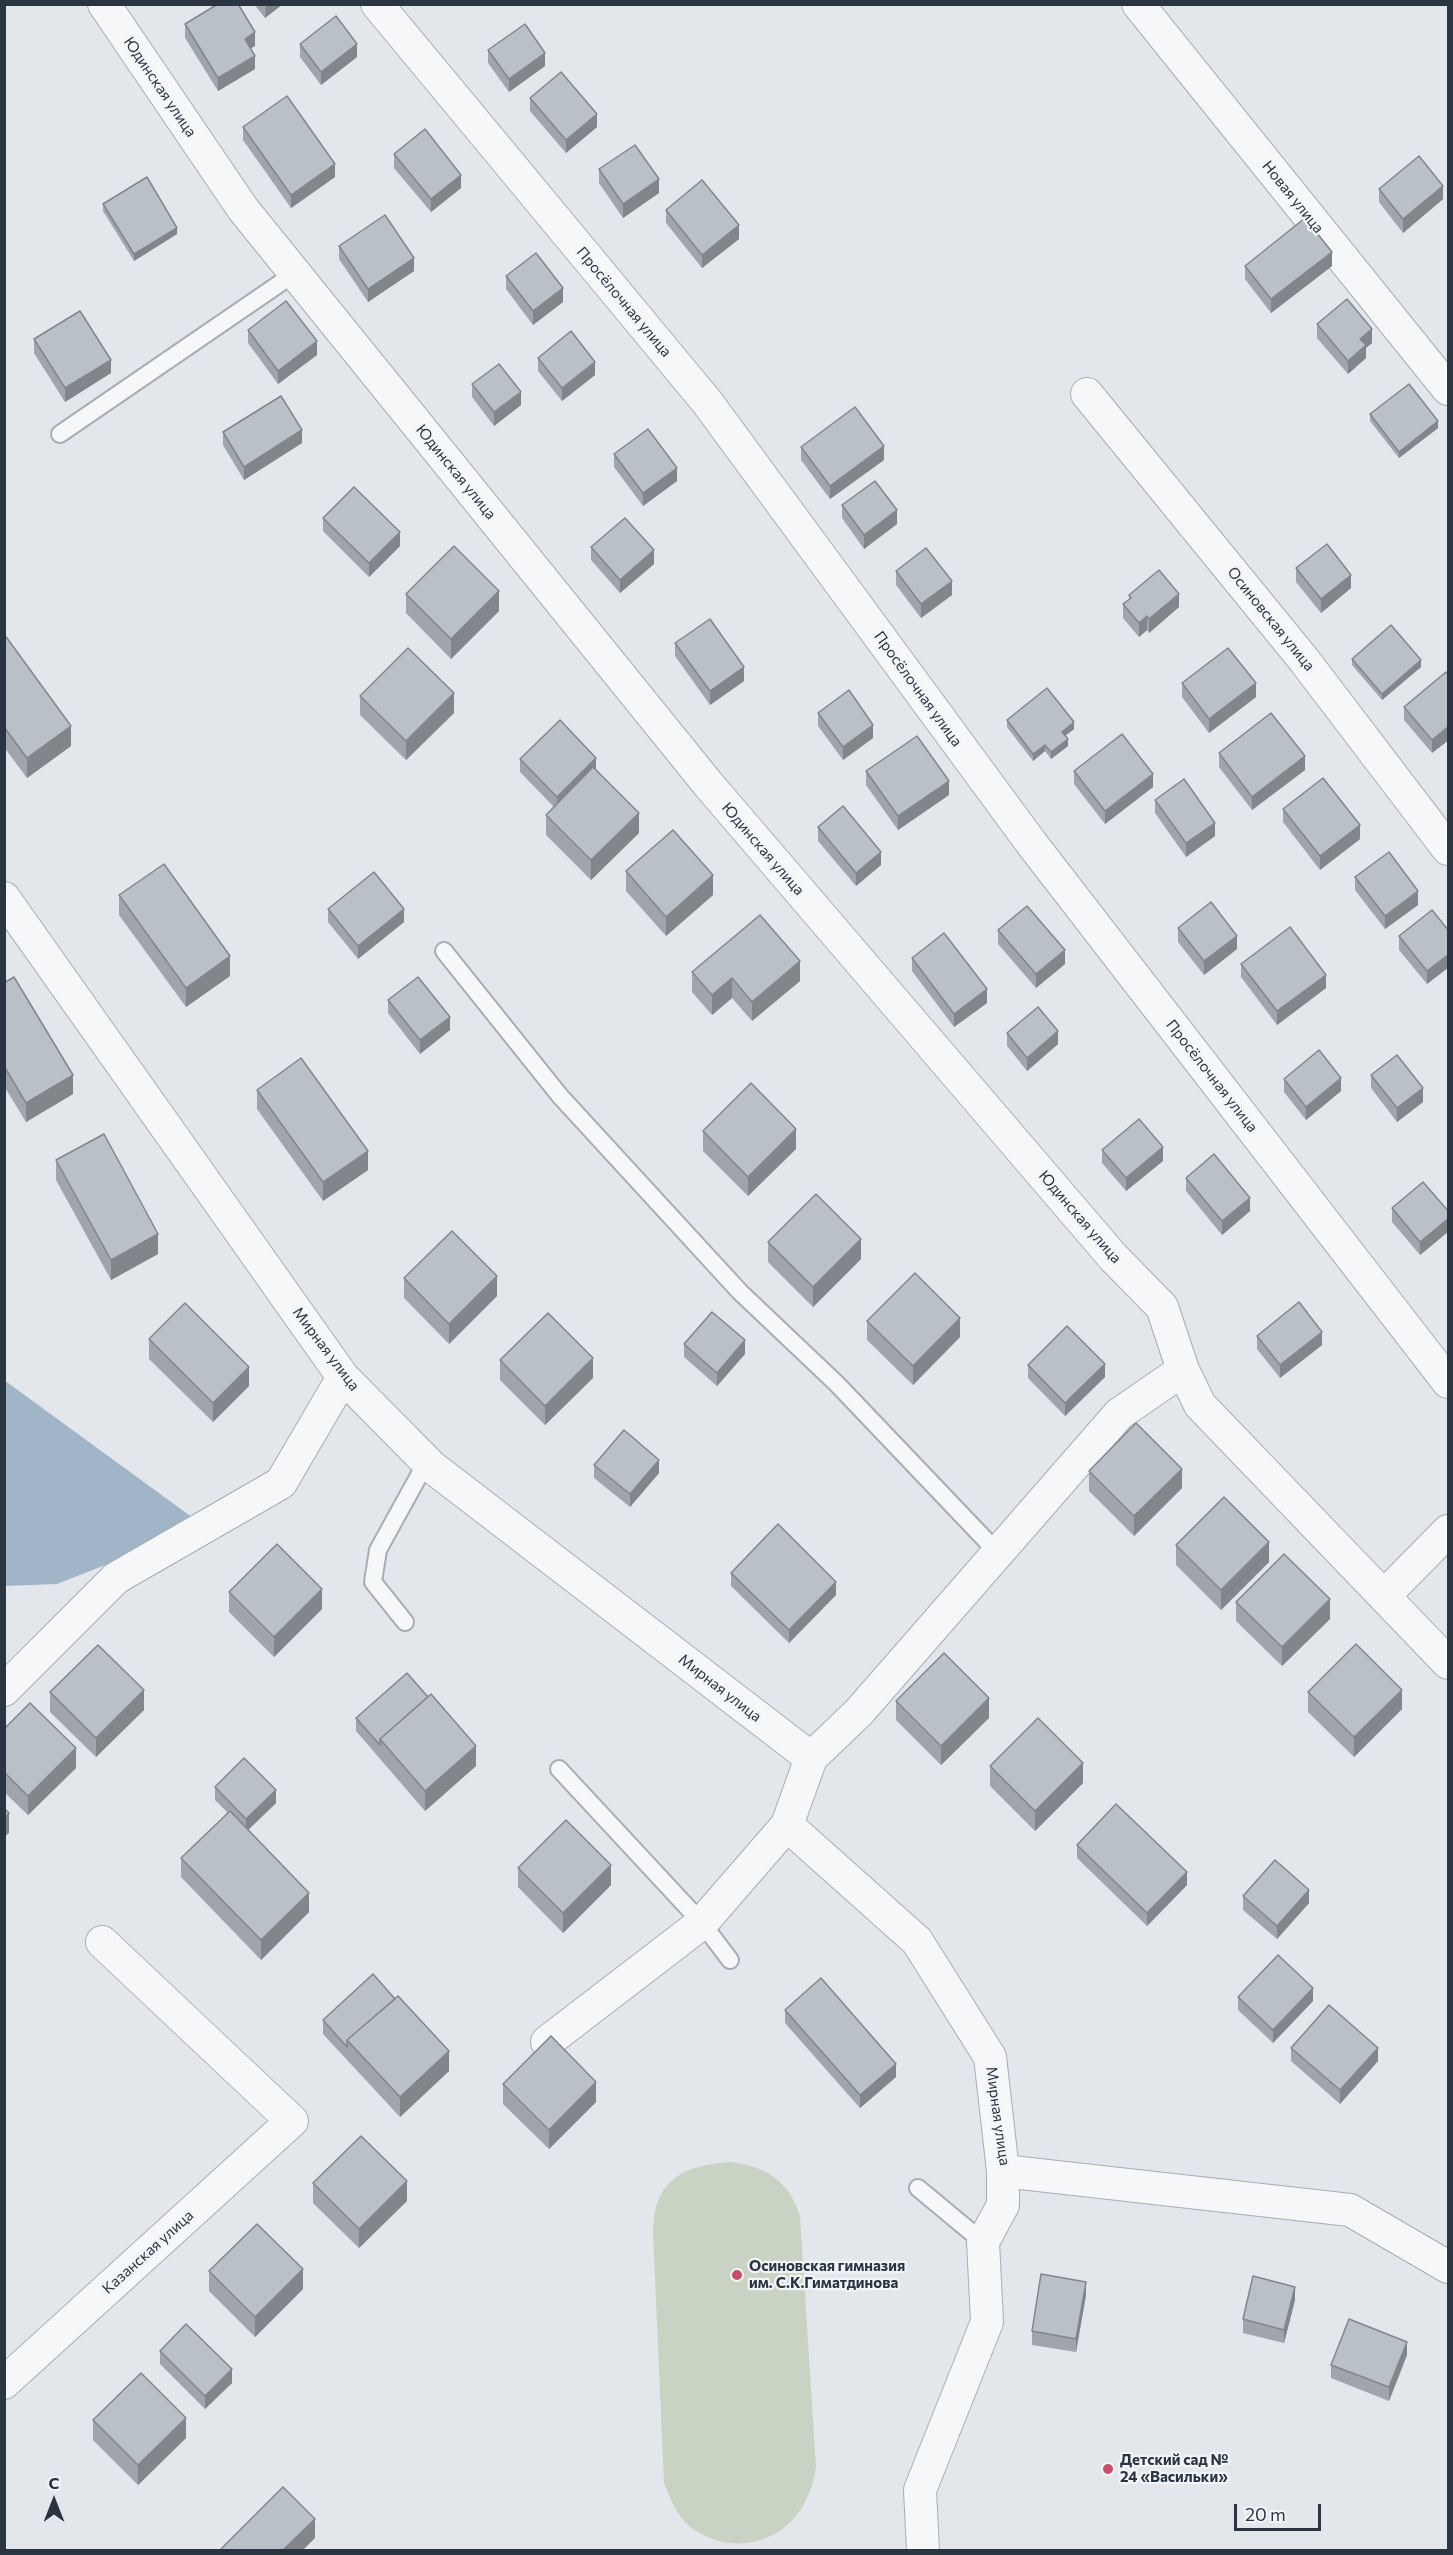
<!DOCTYPE html>
<html>
<head>
<meta charset="utf-8">
<style>
	body { margin:0 }
	#map { position:relative; width:1453px; height:2555px; overflow:hidden; background:#e3e6ea; font-family:Commissioner,sans-serif }
	canvas { display:block }
	.frame { position:absolute; inset:0; border:6px solid #2b3541; pointer-events:none }
	.north { position:absolute; left:24px; top:2471px; width:60px; height:60px; -webkit-text-stroke:4px #f2f5f7; paint-order:stroke; rotate:0deg; font-size:16px; font-weight:700; line-height:24px; text-align:center; color:#2b3541 }
	.north::after { content:''; display:block; margin:auto; width:21px; height:27px; background:#2b3541; clip-path:polygon(50% 0,100% 100%,50% 72%,0 100%) }
	.scale { position:absolute; left:1234px; top:2504px; width:87px; height:27px; box-sizing:border-box; border:3px solid #2b3541; border-top:0; padding-left:8px; font-size:18px; line-height:21px; white-space:nowrap; color:#2b3541; -webkit-text-stroke:4px #f2f5f7; paint-order:stroke }
</style>
</head>
<body>
<div id="map">
<canvas width="1453" height="2555"></canvas>
<div class="frame"></div>
<div class="north">С</div>
<div class="scale">20 m</div>
</div>
<script>
const c = document.querySelector('canvas').getContext('2d');
c.lineJoin = 'round';
function fillPath(path, color) {
  c.fillStyle = color;
  c.fill(path, 'evenodd');
}
function stroke(path, color, width, dash) {
  c.strokeStyle = color;
  c.lineWidth = width;
  c.lineCap = dash ? 'butt' : 'round';
  c.setLineDash(dash || []);
  c.stroke(path);
}
function drawText(font, color, halo, rows, align = 'center') {
  c.font = font + ' Commissioner,sans-serif';
  c.lineWidth = 4.5;
  c.setLineDash([]);
  c.textBaseline = 'middle';
  c.strokeStyle = halo;
  c.fillStyle = color;
  for (const [text, x, y, turn = 0] of rows) {
    c.save();
    c.translate(x, y);
    c.rotate((+turn || 0) * Math.PI / 180);
    c.textAlign = isNaN(turn) ? turn : align;
    if (halo) c.strokeText(text, 0, 0);
    c.fillText(text, 0, 0);
    c.restore();
  }
}
fillPath(new Path2D(`
	M731 2162C767 2167 788 2180 800 2216L816 2467C810 2513 777 2548 728 2543 715 2541 701 2535 690 2527 677 2515 670 2499 664 2483L653 2233C653 2180 683 2165 731 2162Z`), '#c9d3c4');
fillPath(new Path2D(`
	M4 1380 204 1526 57 1584 5 1586Z`), '#a0b6c8');
const service = new Path2D(`
	M60 434 295 273
	M444 951 560 1096 740 1292 837 1384 998 1553
	M405 1622 373 1582 378 1550 427 1461
	M559 1769 702 1923 730 1960
	M918 2188 983 2242`);
const minor = new Path2D(`
	M104 4 243 209 708 784 1113 1257 1162 1307 1183 1370 1200 1405 1448 1663
	M377 4 707 402 1032 844 1448 1382
	M1138 4 1448 389
	M1087 394 1304 660 1448 849
	M4 898 343 1377 432 1467 811 1758 787 1825 917 1941 990 2057 1003 2171 1350 2210 1448 2267
	M1384 1596 1448 1531
	M4 1690 116 1578 281 1483 343 1377
	M811 1758 859 1712 1119 1414 1183 1370
	M547 2042 702 1923 787 1825
	M4 2383 292 2121 102 1942
	M923 2550 920 2490 987 2322 983 2242 1003 2205V2171`);
stroke(service, '#a8adb4', 20);
stroke(minor, '#a8adb4', 34);
stroke(service, '#f5f7f8', 16);
stroke(minor, '#f5f7f8', 32);
fillPath(new Path2D(`
	M254 4H283L265 18Z
	M185 24 255 46 250 48 255 69 218 91 185 38Z
	M300 44 357 57 321 85 300 57Z
	M488 50 545 66 509 92 488 63Z
	M530 98 597 127 566 153 530 111Z
	M243 127 335 177 291 208 243 140Z
	M394 154 461 188 431 212 394 168Z
	M599 169 659 193 623 218 599 183Z
	M1379 189 1443 199 1403 233 1379 202Z
	M103 204 177 234 134 261 103 211Z
	M666 210 739 239 702 268 666 223Z
	M339 246 414 271 368 302 339 259Z
	M1245 266H1332L1271 313 1245 279Z
	M506 276 563 302 533 325 506 289Z
	M1317 324 1372 343 1366 348V358L1348 374 1317 338Z
	M248 330 317 355 278 384 248 343Z
	M34 339 111 373 65 402 34 353Z
	M538 358 595 375 562 401 538 371Z
	M472 384 521 405 494 426 472 397Z
	M1370 414 1438 428 1399 458 1370 421Z
	M223 432 302 443 244 480 223 445Z
	M801 447 884 460 830 499 801 460Z
	M614 454 677 481 643 506 614 467Z
	M842 505 897 524 864 549 842 518Z
	M323 518 400 546 369 577 323 531Z
	M591 547 654 564 620 593 591 560Z
	M1296 568 1351 588 1321 613 1296 582Z
	M896 571 952 595 921 618 896 585Z
	M406 594 499 611 451 659 406 613Z
	M1129 595 1179 607 1149 633 1147 630 1139 637 1123 618V604L1129 599Z
	M4 634 71 746 27 778 4 747Z
	M675 643 744 681 710 705 675 656Z
	M1352 659 1421 667 1382 700 1352 665Z
	M1446 672 1432 753 1404 720V707Z
	M1182 683 1256 697 1209 733 1182 697Z
	M360 696 454 713 406 760 360 715Z
	M818 713 873 738 843 760 818 726Z
	M1007 720 1074 729 1065 736 1068 746 1051 759 1045 751 1033 761 1007 727Z
	M1219 753 1305 770 1252 810 1219 767Z
	M520 759 596 770 639 833 591 880 546 835V815L554 807 520 772Z
	M866 771 949 795 898 830 866 785Z
	M1074 771 1153 787 1105 824 1074 784Z
	M1155 800 1215 836 1186 857 1155 813Z
	M1283 809 1360 839 1320 870 1283 822Z
	M818 827 881 865 856 886 818 841Z
	M626 871 713 895 666 936 626 891Z
	M1355 877 1418 905 1385 929 1355 890Z
	M119 895 230 976 186 1007 119 915Z
	M328 909 404 922 358 959 328 922Z
	M1178 928 1237 949 1204 975 1178 942Z
	M998 930 1065 964 1036 988 998 944Z
	M1449 931V967L1427 984 1399 950V936Z
	M912 958 987 1003 954 1027 912 971Z
	M1241 964 1326 988 1277 1025 1241 977Z
	M692 972 800 981 752 1021 732 998 712 1015 692 992Z
	M4 983 73 1094 26 1122 4 1086Z
	M388 1000 450 1030 420 1054 388 1013Z
	M1007 1033 1058 1044 1027 1071 1007 1046Z
	M1371 1075 1423 1102 1397 1122 1371 1088Z
	M1284 1079 1341 1091 1306 1120 1284 1092Z
	M257 1090 368 1170 323 1201 257 1109Z
	M703 1131 796 1149 748 1196 703 1151Z
	M1102 1150 1163 1161 1126 1191 1102 1163Z
	M56 1160 158 1254 111 1280 56 1180Z
	M1186 1178 1250 1211 1222 1235 1186 1191Z
	M1392 1208 1449 1212V1231L1420 1255 1392 1222Z
	M768 1242 861 1259 813 1307 768 1262Z
	M404 1278 497 1296 449 1344 404 1298Z
	M867 1321 960 1337 913 1385 867 1340Z
	M1257 1336 1322 1345 1280 1378 1257 1349Z
	M149 1339 249 1386 213 1422 149 1359Z
	M684 1344 745 1354 717 1386 684 1357Z
	M500 1360 593 1378 545 1425 500 1380Z
	M1028 1365 1105 1377 1065 1416 1028 1378Z
	M594 1465 659 1473 630 1507 594 1478Z
	M1089 1471 1182 1488 1134 1536 1089 1491Z
	M1176 1545 1269 1562 1221 1610 1176 1565Z
	M731 1573 836 1595 789 1643 731 1586Z
	M229 1592 322 1609 274 1657 229 1612Z
	M1236 1602 1330 1619 1282 1666 1236 1621Z
	M50 1692 144 1710 96 1757 50 1712Z
	M1308 1692 1402 1709 1354 1757 1308 1712Z
	M428 1697 476 1766 425 1811 356 1731V1718Z
	M896 1701 989 1718 941 1765 896 1720Z
	M4 1729 76 1768 28 1815 4 1792Z
	M990 1766 1083 1783 1035 1831 990 1786Z
	M215 1787 276 1803 248 1830 309 1912 261 1960 181 1877V1858L228 1813 215 1800Z
	M1077 1845 1187 1885 1147 1926 1077 1858Z
	M518 1868 611 1885 563 1933 518 1887Z
	M1243 1896 1309 1903 1277 1939 1243 1910Z
	M1238 1997 1313 2001 1273 2043 1238 2010Z
	M785 2010 896 2077 860 2108 785 2023Z
	M323 2020 449 2071 400 2117 323 2034Z
	M1291 2048 1378 2061 1340 2104 1291 2061Z
	M503 2084 596 2102 549 2149 503 2104Z
	M313 2183 407 2201 359 2248 313 2203Z
	M209 2271 303 2289 255 2337 209 2291Z
	M1086 2295 1076 2352 1032 2345V2331Z
	M1295 2300 1284 2343 1243 2333V2319Z
	M160 2351 232 2383 205 2409 160 2364Z
	M1407 2355 1389 2401 1331 2378V2365Z
	M93 2420 186 2438 138 2485 93 2440Z`), '#a0a5ab');
fillPath(new Path2D(`
	M266 4H283L265 18Z
	M255 32V46L245 52V39Z
	M357 44V57L321 85V72Z
	M545 53V66L509 92V79Z
	M255 56V69L218 91V78Z
	M597 114V127L566 153V140Z
	M335 164V177L291 208V195Z
	M461 175V188L431 212V199Z
	M659 179V193L623 218V204Z
	M1443 186V199L1403 233V219Z
	M739 225V239L702 268V255Z
	M177 228V234L134 261V254Z
	M1332 252V266L1271 313V299Z
	M414 258V271L368 302V289Z
	M563 288V302L533 325V311Z
	M1372 329V343L1366 348V358L1348 374V361L1360 339Z
	M317 341V355L278 384V371Z
	M111 360V373L65 402V388Z
	M595 362V375L562 401V388Z
	M521 392V405L494 426V412Z
	M1438 421V428L1399 458V452Z
	M302 430V443L244 480V467Z
	M884 446V460L830 499V486Z
	M677 468V481L643 506V493Z
	M897 510V524L864 549V535Z
	M400 532V546L369 577V563Z
	M654 550V564L620 593V580Z
	M1351 575V588L1321 613V599Z
	M952 581V595L921 618V604Z
	M499 591V611L451 659V639Z
	M1179 594V607L1149 633V619Z
	M1147 616V630L1139 637V623Z
	M1421 660V667L1382 700V694Z
	M744 667V681L710 705V691Z
	M1256 683V697L1209 733V719Z
	M454 693V713L406 760V741Z
	M1074 722V729L1062 738V732Z
	M873 725V738L843 760V747Z
	M71 726V746L27 778V758Z
	M1449 726V740L1432 753V740Z
	M1068 739V746L1051 759V752Z
	M1045 745V751L1033 761V754Z
	M1305 756V770L1252 810V797Z
	M596 758V772L557 810V797Z
	M1153 774V787L1105 824V811Z
	M949 781V795L898 830V816Z
	M639 813V833L591 880V860Z
	M1215 823V836L1186 857V843Z
	M1360 825V839L1320 870V856Z
	M881 852V865L856 886V873Z
	M713 875V895L666 936V917Z
	M1418 891V905L1385 929V916Z
	M404 909V922L358 959V946Z
	M1237 936V949L1204 975V961Z
	M1065 950V964L1036 988V974Z
	M1449 954V967L1427 984V971Z
	M230 956V976L186 1007V988Z
	M800 961V981L752 1021V1002Z
	M1326 975V988L1277 1025V1011Z
	M732 978V998L712 1015V995Z
	M987 989V1003L954 1027V1014Z
	M450 1017V1030L420 1054V1040Z
	M1058 1031V1044L1027 1071V1058Z
	M73 1075V1094L26 1122V1103Z
	M1341 1078V1091L1306 1120V1107Z
	M1423 1088V1102L1397 1122V1108Z
	M796 1129V1149L748 1196V1177Z
	M1163 1147V1161L1126 1191V1178Z
	M368 1151V1170L323 1201V1182Z
	M1250 1198V1211L1222 1235V1221Z
	M1449 1218V1231L1420 1255V1242Z
	M158 1234V1254L111 1280V1260Z
	M861 1239V1259L813 1307V1287Z
	M497 1276V1296L449 1344V1324Z
	M960 1318V1337L913 1385V1366Z
	M1322 1332V1345L1280 1378V1365Z
	M745 1340V1354L717 1386V1373Z
	M593 1358V1378L545 1425V1406Z
	M1105 1364V1377L1065 1416V1403Z
	M249 1367V1386L213 1422V1403Z
	M659 1460V1473L630 1507V1494Z
	M1182 1469V1488L1134 1536V1516Z
	M1269 1542V1562L1221 1610V1590Z
	M836 1582V1595L789 1643V1630Z
	M322 1589V1609L274 1657V1637Z
	M1330 1599V1619L1282 1666V1647Z
	M144 1690V1710L96 1757V1738Z
	M1402 1690V1709L1354 1757V1737Z
	M989 1698V1718L941 1765V1746Z
	M476 1746V1766L425 1811V1791Z
	M76 1748V1768L28 1815V1796Z
	M1083 1763V1783L1035 1831V1811Z
	M276 1790V1803L246 1832V1819Z
	M9 1813V1833L4 1837V1818Z
	M611 1865V1885L563 1933V1913Z
	M1187 1872V1885L1147 1926V1913Z
	M1309 1890V1903L1277 1939V1926Z
	M309 1893V1912L261 1960V1940Z
	M1313 1988V2001L1273 2043V2030Z
	M1378 2048V2061L1340 2104V2090Z
	M449 2051V2071L400 2117V2097Z
	M896 2064V2077L860 2108V2095Z
	M596 2082V2102L549 2149V2130Z
	M407 2181V2201L359 2248V2229Z
	M303 2269V2289L255 2337V2317Z
	M1086 2282V2295L1076 2352V2339Z
	M1295 2287V2300L1284 2343V2330Z
	M1407 2342V2355L1389 2401V2387Z
	M232 2369V2383L205 2409V2396Z
	M186 2418V2438L138 2485V2465Z
	M315 2519V2538L303 2550H283Z`), '#82868b');
const building = new Path2D(`
	M218 4H238L255 32 245 39 255 56 218 78 185 24Z
	M336 16 357 44 321 72 300 44Z
	M525 24 545 53 509 79 488 50Z
	M561 72 597 114 566 140 530 98Z
	M287 96 335 164 291 195 243 127Z
	M425 129 461 175 431 199 394 154Z
	M635 145 659 179 623 204 599 169Z
	M1419 156 1443 186 1403 219 1379 189Z
	M147 177 177 228 134 254 103 204Z
	M702 180 739 225 702 255 666 210Z
	M385 215 414 258 368 289 339 246Z
	M1305 218 1332 252 1271 299 1245 266Z
	M536 253 563 288 533 311 506 276Z
	M1347 299 1372 329 1360 339 1366 345 1348 361 1317 324Z
	M286 301 317 341 278 371 248 330Z
	M80 311 111 360 65 388 34 339Z
	M571 331 595 362 562 388 538 358Z
	M499 364 521 392 494 412 472 384Z
	M1409 384 1438 421 1399 452 1370 414Z
	M281 396 302 430 244 467 223 432Z
	M855 407 884 446 830 486 801 447Z
	M648 429 677 468 643 493 614 454Z
	M875 481 897 510 864 535 842 505Z
	M354 487 400 532 369 563 323 518Z
	M625 518 654 550 620 580 591 547Z
	M1327 544 1351 575 1321 599 1296 568Z
	M454 546 499 591 451 639 406 594Z
	M926 548 952 581 921 604 896 571Z
	M1159 570 1179 594 1149 619 1147 616 1139 623 1123 604 1131 598 1129 595Z
	M710 619 744 667 710 691 675 643Z
	M1391 625 1421 660 1382 694 1352 659Z
	M4 634 71 726 27 758 4 727Z
	M408 648 454 693 406 741 360 696Z
	M1228 648 1256 683 1209 719 1182 683Z
	M1446 672 1449 676V726L1432 740 1404 707Z
	M1047 688 1074 722 1062 732 1068 739 1051 752 1045 745 1033 754 1007 720Z
	M849 690 873 725 843 747 818 713Z
	M1271 713 1305 756 1252 797 1219 753Z
	M560 720 596 758 557 797 520 759Z
	M1122 734 1153 774 1105 811 1074 771Z
	M917 736 949 781 898 816 866 771Z
	M593 767 639 813 591 860 546 815Z
	M1323 778 1360 825 1320 856 1283 809Z
	M1184 779 1215 823 1186 843 1155 800Z
	M843 806 881 852 856 873 818 827Z
	M673 830 713 875 666 917 626 871Z
	M1389 852 1418 891 1385 916 1355 877Z
	M164 864 230 956 186 988 119 895Z
	M374 872 404 909 358 946 328 909Z
	M1211 902 1237 936 1204 961 1178 928Z
	M1027 906 1065 950 1036 974 998 930Z
	M1432 910 1449 931V954L1427 971 1399 936Z
	M760 915 800 961 752 1002 732 978 712 995 692 972Z
	M1290 927 1326 975 1277 1011 1241 964Z
	M944 933 987 989 954 1014 912 958Z
	M14 977 73 1075 26 1103 4 1066V983Z
	M418 977 450 1017 420 1040 388 1000Z
	M1038 1007 1058 1031 1027 1058 1007 1033Z
	M1319 1050 1341 1078 1306 1107 1284 1079Z
	M1397 1055 1423 1088 1397 1108 1371 1075Z
	M301 1058 368 1151 323 1182 257 1090Z
	M751 1083 796 1129 748 1177 703 1131Z
	M1139 1119 1163 1147 1126 1178 1102 1150Z
	M104 1134 158 1234 111 1260 56 1160Z
	M1214 1154 1250 1198 1222 1221 1186 1178Z
	M1423 1182 1449 1212V1218L1420 1242 1392 1208Z
	M816 1194 861 1239 813 1287 768 1242Z
	M452 1231 497 1276 449 1324 404 1278Z
	M915 1273 960 1318 913 1366 867 1321Z
	M1299 1302 1322 1332 1280 1365 1257 1336Z
	M185 1303 249 1367 213 1403 149 1339Z
	M712 1312 745 1340 717 1373 684 1344Z
	M548 1313 593 1358 545 1406 500 1360Z
	M1067 1326 1105 1364 1065 1403 1028 1365Z
	M1136 1423 1182 1469 1134 1516 1089 1471Z
	M624 1430 659 1460 630 1494 594 1465Z
	M1224 1497 1269 1542 1221 1590 1176 1545Z
	M778 1524 836 1582 789 1630 731 1573Z
	M277 1544 322 1589 274 1637 229 1592Z
	M1284 1554 1330 1599 1282 1647 1236 1602Z
	M1356 1644 1402 1690 1354 1737 1308 1692Z
	M98 1645 144 1690 96 1738 50 1692Z
	M944 1653 989 1698 941 1746 896 1701Z
	M407 1673 428 1697 380 1739V1745L356 1718Z
	M431 1694 476 1746 425 1791 380 1739Z
	M30 1703 76 1748 28 1796 4 1772V1729Z
	M1038 1718 1083 1763 1035 1811 990 1766Z
	M244 1758 276 1790 246 1819 215 1787Z
	M1116 1804 1187 1872 1147 1913 1077 1845Z
	M4 1808 9 1813 4 1818Z
	M230 1811 309 1893 261 1940 181 1858Z
	M566 1820 611 1865 563 1913 518 1868Z
	M1275 1860 1309 1890 1277 1926 1243 1896Z
	M1278 1955 1313 1988 1273 2030 1238 1997Z
	M373 1974 395 1999 347 2040V2047L323 2020Z
	M821 1978 896 2064 860 2095 785 2010Z
	M398 1996 449 2051 400 2097 347 2040Z
	M1329 2005 1378 2048 1340 2090 1291 2048Z
	M551 2036 596 2082 549 2130 503 2084Z
	M361 2136 407 2181 359 2229 313 2183Z
	M257 2224 303 2269 255 2317 209 2271Z
	M1041 2274 1086 2282 1076 2339 1032 2331Z
	M1253 2276 1295 2287 1284 2330 1243 2319Z
	M1349 2319 1407 2342 1389 2387 1331 2365Z
	M186 2324 232 2369 205 2396 160 2351Z
	M141 2373 186 2418 138 2465 93 2420Z
	M283 2487 315 2519 283 2550H220Z`);
fillPath(building, '#bac0c7');
stroke(building, '#82868b', 1.5);
for (const [x, y, r, color] of [
	[737,2275,6,"#c74f6a"],
	[1108,2469,6,"#c74f6a"]
]) {
  const dot = new Path2D();
  dot.arc(x, y, r, 0, 2 * Math.PI);
  c.fillStyle = color;
  c.fill(dot);
  stroke(dot, '#f2f5f7', 2);
}
drawText('15px', '#2b3541', '#f2f5f7', [
	["Юдинская улица",160,87,56],
	["Новая улица",1293,197,51],
	["Просёлочная улица",624,302,50],
	["Юдинская улица",456,472,51],
	["Осиновская улица",1271,619,51],
	["Просёлочная улица",918,689,54],
	["Юдинская улица",763,849,49],
	["Просёлочная улица",1212,1076,52],
	["Юдинская улица",1080,1217,49],
	["Мирная улица",326,1349,53],
	["Мирная улица",720,1688,38],
	["Мирная улица",998,2116,82],
	["Казанская улица",148,2252,-42]
]);
drawText('bold 15px', '#2b3541', '#f2f5f7', [
	["Осиновская гимназия",749,2266],
	["им. С.К.Гиматдинова",749,2283],
	["Детский сад №",1120,2460],
	["24 «Васильки»",1120,2477]
], 'left');
</script>
</body>
</html>
